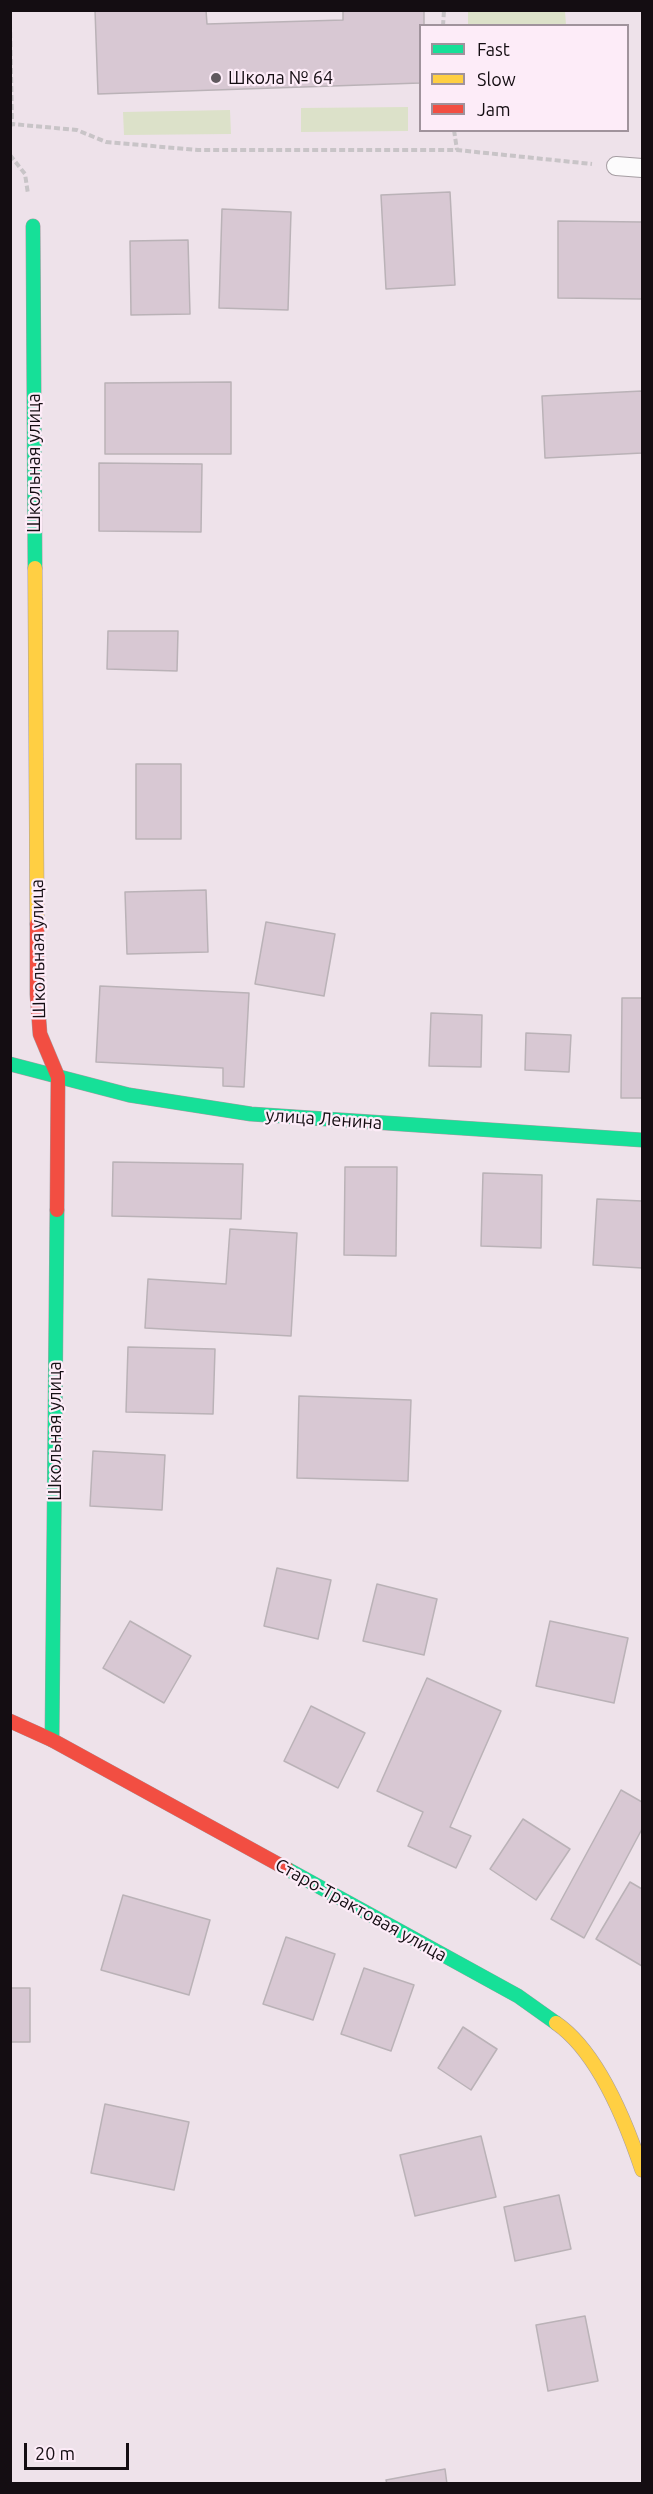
<!DOCTYPE html>
<html>
<head>
<meta charset="utf-8">
<style>
	body { margin:0 }
	#map { position:relative; width:653px; height:2494px; overflow:hidden; background:#eee2ea; font-family:Ubuntu,sans-serif }
	canvas { display:block }
	.frame { position:absolute; inset:0; border:12px solid #140d12; pointer-events:none }
	.legend { position:absolute; left:419px; top:24px; width:210px; height:108px; box-sizing:border-box; background:#fdecf8; border:2px solid #a0939c; margin:0; padding:8px 10px; list-style:none; font-size:18px; color:#140d12 }
	.legend li { display:flex; align-items:center; gap:12px; height:30px }
	.legend b { width:30px; border:2px solid #a0939c }
	.scale { position:absolute; left:24px; top:2443px; width:105px; height:27px; box-sizing:border-box; border:3px solid #140d12; border-top:0; padding-left:8px; font-size:18px; line-height:21px; white-space:nowrap; color:#140d12; -webkit-text-stroke:4px #fdecf8; paint-order:stroke }
</style>
</head>
<body>
<div id="map">
<canvas width="653" height="2494"></canvas>
<div class="frame"></div>
<ul class="legend">
<li><b style="height:8px;background:#16e098"></b>Fast</li>
<li><b style="height:8px;background:#ffcf43"></b>Slow</li>
<li><b style="height:8px;background:#f24e42"></b>Jam</li>
</ul>
<div class="scale">20 m</div>
</div>
<script>
const c = document.querySelector('canvas').getContext('2d');
c.lineJoin = 'round';
function fillPath(path, color) {
  c.fillStyle = color;
  c.fill(path, 'evenodd');
}
function stroke(path, color, width, dash) {
  c.strokeStyle = color;
  c.lineWidth = width;
  c.lineCap = dash ? 'butt' : 'round';
  c.setLineDash(dash || []);
  c.stroke(path);
}
function drawText(font, color, halo, rows, align = 'center') {
  c.font = font + ' Ubuntu,sans-serif';
  c.lineWidth = 4.5;
  c.setLineDash([]);
  c.textBaseline = 'middle';
  c.strokeStyle = halo;
  c.fillStyle = color;
  for (const [text, x, y, turn = 0] of rows) {
    c.save();
    c.translate(x, y);
    c.rotate((+turn || 0) * Math.PI / 180);
    c.textAlign = isNaN(turn) ? turn : align;
    if (halo) c.strokeText(text, 0, 0);
    c.fillText(text, 0, 0);
    c.restore();
  }
}
fillPath(new Path2D(`
	M468 11H565L566 25H468Z
	M408 107V131L301 132V108Z
	M230 110 231 134 124 135 123 112Z`), '#dce1c9');
const building = new Path2D(`
	M95 10H206L207 24 343 20V10H424V26H420V83L98 94Z
	M450 192 455 285 386 289 381 195Z
	M222 209 291 212 288 310 219 308Z
	M558 221 642 222V299L558 298Z
	M188 240 190 314 131 315 130 241Z
	M231 382V454H105V383Z
	M642 391V453L545 458 542 396Z
	M99 463 202 464 201 532 99 531Z
	M108 631H178L177 671 107 669Z
	M136 764H181V839H136Z
	M206 890 208 952 127 954 125 892Z
	M266 922 335 934 324 996 255 984Z
	M100 986 249 993 244 1087 223 1086V1068L96 1062Z
	M622 998H642V1098H621Z
	M431 1013 482 1015 481 1067 429 1066Z
	M526 1033 571 1035 569 1072 525 1070Z
	M113 1162 243 1164 241 1219 112 1216Z
	M345 1167H397L396 1256 344 1255Z
	M483 1173 542 1175 541 1248 481 1246Z
	M597 1199 642 1201V1268L593 1265Z
	M230 1229 297 1233 291 1336 145 1328 148 1279 226 1284Z
	M128 1347 215 1349 213 1414 126 1412Z
	M299 1396 411 1400 408 1481 297 1478Z
	M93 1451 165 1455 162 1510 90 1506Z
	M277 1568 331 1580 318 1639 264 1626Z
	M377 1584 437 1599 424 1655 363 1641Z
	M130 1621 191 1656 164 1703 103 1668Z
	M550 1621 628 1638 614 1703 536 1686Z
	M427 1678 501 1711 450 1827 471 1836 456 1868 408 1846 423 1812 377 1791Z
	M311 1706 365 1733 338 1788 284 1761Z
	M621 1790 642 1802V1829L584 1938 551 1919Z
	M523 1819 570 1849 536 1900 490 1869Z
	M630 1882 642 1889V1966L596 1939Z
	M123 1895 210 1920 189 1995 101 1970Z
	M286 1937 335 1954 313 2020 263 2004Z
	M364 1968 414 1985 391 2051 341 2034Z
	M10 1988H30V2042H10Z
	M463 2027 497 2049 471 2090 438 2068Z
	M105 2104 189 2122 174 2190 91 2173Z
	M481 2136 496 2197 415 2216 400 2155Z
	M559 2195 571 2249 515 2261 504 2207Z
	M585 2316 598 2381 548 2391 536 2325Z
	M445 2469 447 2484H387L386 2480Z`);
fillPath(building, '#d8c8d3');
stroke(building, '#bab2b7', 1.5);
const lane = new Path2D(`
	M616 166 642 168`);
const fast = new Path2D(`
	M33 226 35 568
	M10 1064 129 1095 251 1114 642 1140
	M52 1740 57 1210
	M287 1869 518 1996 556 2023`);
const slow = new Path2D(`
	M35 568 37 924
	M556 2023C598 2052 626 2122 642 2170`);
const jam = new Path2D(`
	M37 924V994L40 1034 58 1077 57 1210
	M10 1721 52 1740 287 1869`);
stroke(lane, '#a59da2', 20);
stroke(fast, '#a59da2', 15);
stroke(slow, '#a59da2', 15);
stroke(jam, '#a59da2', 15);
stroke(new Path2D(`
	M10 23 12 124
	M443 26 444 10
	M10 126 12 124 77 130 106 142 198 150H457L592 164
	M454 130 457 150
	M10 155 25 174 28 194`), '#c8c4c7', 4, [6, 3]);
stroke(lane, '#fcfbfc', 18);
stroke(fast, '#16e098', 14);
stroke(slow, '#ffcf43', 14);
stroke(jam, '#f24e42', 14);
for (const [x, y, r, color] of [
	[216,78,6,"#60585e"]
]) {
  const dot = new Path2D();
  dot.arc(x, y, r, 0, 2 * Math.PI);
  c.fillStyle = color;
  c.fill(dot);
  stroke(dot, '#fdecf8', 2);
}
drawText('18px', '#140d12', '#fdecf8', [
	["Школа № 64",228,78]
], 'left');
drawText('18px', '#140d12', '#fdecf8', [
	["Школьная улица",34,463,-90],
	["Школьная улица",38,949,-91],
	["улица Ленина",324,1119,4],
	["Школьная улица",55,1431,-90],
	["Старо-Трактовая улица",361,1910,29]
]);
</script>
</body>
</html>
